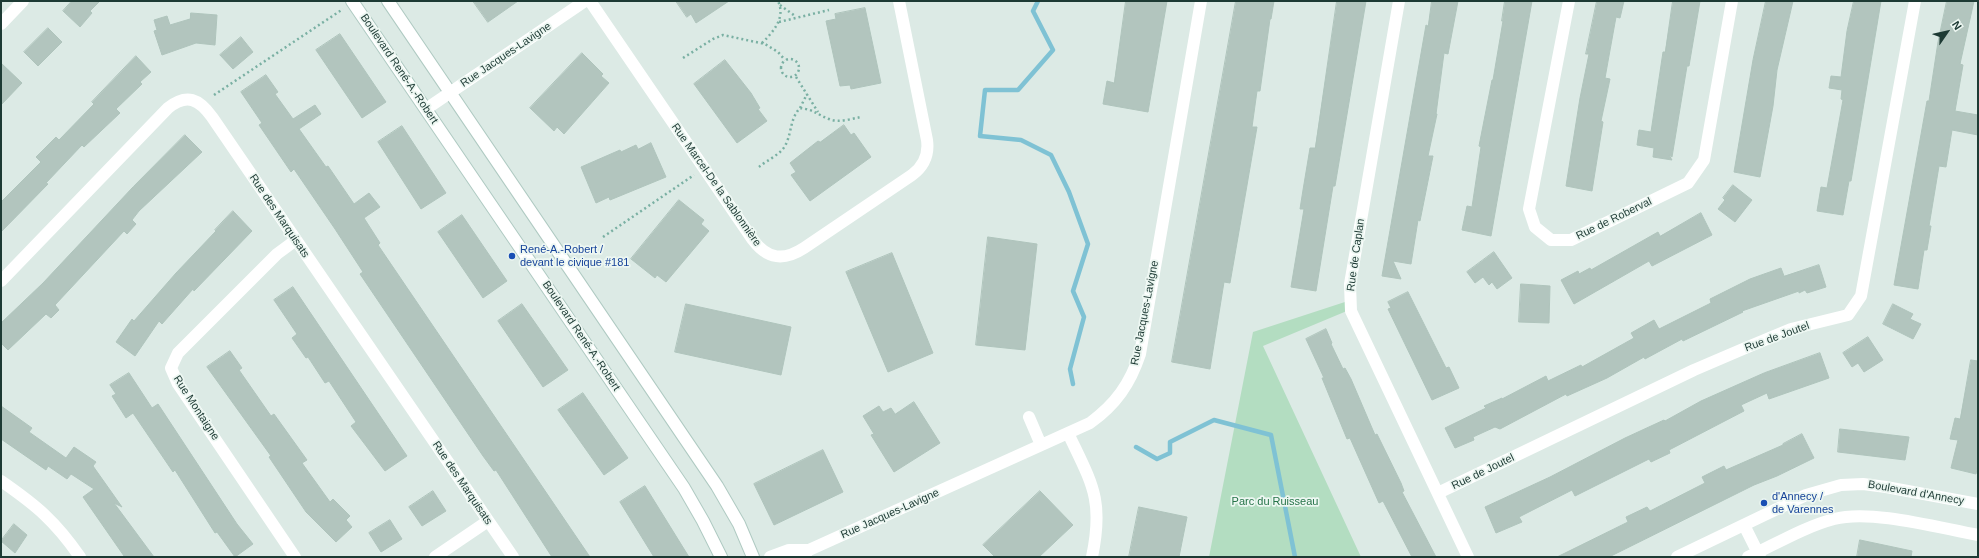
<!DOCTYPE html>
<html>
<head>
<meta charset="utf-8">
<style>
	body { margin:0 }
	#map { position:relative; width:1979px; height:558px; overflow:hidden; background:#dceae5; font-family:Helvetica,sans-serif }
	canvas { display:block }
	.frame { position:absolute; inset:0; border:2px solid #1d3a34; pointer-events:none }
	.north { position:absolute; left:1927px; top:12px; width:40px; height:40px; -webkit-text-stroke:3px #edf7f2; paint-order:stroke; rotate:56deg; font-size:11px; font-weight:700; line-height:16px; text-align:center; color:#1d3a34 }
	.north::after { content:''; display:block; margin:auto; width:14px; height:18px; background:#1d3a34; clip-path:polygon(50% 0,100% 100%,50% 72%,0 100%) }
</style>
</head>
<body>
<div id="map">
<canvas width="1979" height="558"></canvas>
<div class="frame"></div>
<div class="north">N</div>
</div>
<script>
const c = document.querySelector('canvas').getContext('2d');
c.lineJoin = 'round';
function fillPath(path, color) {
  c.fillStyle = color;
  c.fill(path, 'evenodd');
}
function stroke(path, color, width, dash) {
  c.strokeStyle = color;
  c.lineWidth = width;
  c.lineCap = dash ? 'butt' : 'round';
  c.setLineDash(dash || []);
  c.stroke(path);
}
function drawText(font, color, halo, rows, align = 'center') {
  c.font = font + ' Helvetica,sans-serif';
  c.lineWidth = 3.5;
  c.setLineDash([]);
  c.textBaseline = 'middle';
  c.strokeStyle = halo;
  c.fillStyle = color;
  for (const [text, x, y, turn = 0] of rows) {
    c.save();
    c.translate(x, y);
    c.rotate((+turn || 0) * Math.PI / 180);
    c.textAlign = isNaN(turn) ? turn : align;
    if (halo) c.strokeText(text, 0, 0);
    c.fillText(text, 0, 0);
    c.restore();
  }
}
fillPath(new Path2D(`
	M1351 300 1354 308 1263 346 1361 557H1209L1253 332Z`), '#b3ddc1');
stroke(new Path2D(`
	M1038 1 1033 11 1053 50 1018 90H985L980 136 1021 140 1051 155 1069 192 1088 244 1073 291 1084 317 1070 369 1073 384
	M1136 447 1157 459 1170 453V442L1214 420 1271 435 1295 557`), '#7fc2d4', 4.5);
const building = new Path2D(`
	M72 1H100L90 11 92 13 80 27 63 11Z
	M473 1H518L488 22Z
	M676 1H729L696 23 691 14 687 17Z
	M1126 1H1167L1148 112 1103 104 1107 81 1114 83Z
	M1236 1H1274L1271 19H1270L1260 91H1257L1252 127H1257L1246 191 1230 283 1224 282 1210 369 1172 362Z
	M1337 1H1366L1335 186H1333L1316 291 1291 287 1304 209H1300L1303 190 1310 148H1315Z
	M1432 1H1458L1448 54 1444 53 1436 114H1437L1428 156H1433L1420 221 1418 220 1411 264 1393 261 1401 279 1382 276 1426 25 1428 26Z
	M1505 1H1532L1491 236 1462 230 1467 206 1472 207 1481 147 1479 146 1492 80H1493L1503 21H1502Z
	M1597 1H1624L1620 18 1616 17 1605 78 1610 79 1601 121 1603 122 1592 191 1566 186 1580 98 1589 54H1586Z
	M1673 1H1700L1689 66H1687L1672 157 1669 155 1672 160 1653 157 1654 148 1637 145 1639 130 1651 132 1663 52H1665Z
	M1766 1H1793L1777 70 1773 106 1760 177 1734 172 1753 60Z
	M1854 1H1881L1851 181H1849L1843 215 1817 211 1821 187 1827 188 1843 100 1841 99 1842 90 1829 88 1831 76 1841 77 1847 31Z
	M1947 1H1974L1960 64 1963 65 1955 111 1978 115V135L1952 130 1946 167 1939 166 1929 226H1931L1927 250H1924L1918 289 1894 285 1927 101H1929L1938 42Z
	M865 8 881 83 851 89 850 85 840 86 826 21 836 19 835 14Z
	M191 13 217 15 215 45 196 43 162 55 154 31 157 30 154 20 167 16 170 25 190 19Z
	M48 28 62 42 38 66 24 52Z
	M340 34 386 102 362 118 316 50Z
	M241 37 253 52 233 69 220 55Z
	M582 53 603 74 601 76 609 83 564 134 557 127 554 131 530 108Z
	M136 56 151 72 140 82 142 84 116 109 120 113 84 147 82 145 46 183 48 184 1 232V202L41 162 36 157 56 137 59 140 94 104 92 102Z
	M725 60 751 93 760 108 758 109 767 121 737 143 694 84Z
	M1 63 22 83 1 105Z
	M266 75 278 92 275 94 293 119 315 105 321 114 299 129 326 167 328 166 354 204 369 193 380 207 364 218 380 243 378 245 590 557H552L496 470 494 471 483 456 360 274 363 272 335 229 294 169 291 172 259 125 262 123 241 92Z
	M844 125 851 135 854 133 871 157 810 201 791 175 796 172 790 163 818 141 820 142Z
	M402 126 446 193 421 209 378 142Z
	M185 135 202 152 139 211 132 220 136 224 127 234 124 231 55 305 59 310 51 318 46 314 8 350 1 343V323L43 283 133 187Z
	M651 143 666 177 610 200 609 197 596 203 581 167 620 150 621 152 636 145 638 149Z
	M1733 185 1752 200 1735 222 1718 209 1725 200 1723 198Z
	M679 200 704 220 701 224 709 231 666 282 657 275 655 278 631 259Z
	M233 211 252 231 194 291 193 289 162 324 159 321 135 356 116 342 132 319 134 321 176 273 216 231 215 230Z
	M1701 213 1712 235 1652 266 1649 261 1574 304 1561 280 1578 271 1579 274 1590 268 1591 270 1658 232 1660 236Z
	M462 215 507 281 483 298 438 232Z
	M988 237 1037 244 1025 350 976 345Z
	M1494 252 1512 278 1497 289 1492 282 1489 285 1483 277 1475 283 1467 272Z
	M892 253 933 353 888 372 846 272Z
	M1819 265 1826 287 1807 293 1805 290 1799 293V291L1742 311 1743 312 1683 341 1682 339 1645 359 1644 357 1607 378 1567 396 1566 394 1500 429 1495 427 1473 437 1474 440 1455 448 1445 428 1486 408 1484 406 1502 398V399L1546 376 1548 381 1581 365 1582 367 1634 338 1631 333 1654 320 1659 329 1711 303 1710 299 1750 279 1781 268 1784 276Z
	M1521 284 1550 286 1549 323 1519 322Z
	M293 287 407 456 385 471 351 426 356 422 329 381 325 383 308 357 306 358 292 338 297 334 274 300Z
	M1408 292 1446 368 1449 367 1459 388 1432 400 1388 309 1391 308 1388 302Z
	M522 304 568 370 543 387 498 321Z
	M686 304 791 327 781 375 675 352Z
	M1893 304 1913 314 1910 319 1921 324 1913 339 1883 324Z
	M1326 329 1332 343 1331 344 1343 369 1345 368 1351 379 1375 435 1377 434 1401 483 1404 491 1402 492 1436 557H1412L1383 501 1379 503 1350 438 1347 439 1322 378H1324L1306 339Z
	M1868 337 1883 360 1864 372 1858 363 1852 367 1843 353Z
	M230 351 242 368 239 370 271 416 274 414 307 460 302 463 330 502 333 499 350 516 346 520 352 527 336 542 306 512 269 457 271 456 207 367Z
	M1820 353 1829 378 1769 399 1767 393 1741 405 1744 411 1669 450 1670 453 1651 462 1649 459 1575 496 1572 490 1519 517 1522 522 1496 533 1485 507 1550 477 1625 438 1664 420 1665 421 1701 401 1764 373Z
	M1971 360 1978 361V464L1976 474 1951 468 1958 440 1950 439 1955 418 1960 419Z
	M129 373 152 408 158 404 237 524 253 544 235 557 217 532 215 533 175 470 173 472 133 413 126 418 112 396 116 394 110 385Z
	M583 393 628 458 604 475 558 410Z
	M914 402 940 443 894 472 871 435 874 434 863 416 879 406 883 412 891 408 895 414Z
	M1 406 32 428 29 432 66 458 74 447 96 462 93 466 122 507 114 503 154 557H123L124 556 83 497 94 489 71 474 67 479 48 466 46 470 1 439Z
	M1840 429 1909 437 1905 460 1838 452Z
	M1802 434 1814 458 1777 476 1754 485 1609 557H1557L1628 522 1626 517 1647 507 1650 511 1705 483 1702 477 1724 466 1726 470 1783 445V444Z
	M823 450 843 492 774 525 754 484Z
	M645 486 689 557H654L620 502Z
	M433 491 446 511 422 526 409 507Z
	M1040 491 1073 525 1039 557H995L983 545Z
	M1139 507 1187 517 1179 557H1129Z
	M390 520 402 539 381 552 369 533Z
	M14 524 27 535 15 553 1 541Z
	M1860 540 1912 551 1911 557H1857Z`);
fillPath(building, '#b2c5be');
stroke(building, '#afc4bc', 1);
const secondary = new Path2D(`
	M352 1 684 488 703 521 721 557
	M388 1 717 486 739 524 753 557`);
stroke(secondary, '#afcac2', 14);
stroke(new Path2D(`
	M780 5 795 16
	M779 22 829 10
	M762 43C773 32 786 18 778 1
	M683 58 713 39 723 35 765 44 778 52 785 60
	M781 68a9 9 0 1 1 18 0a9 9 0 1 1-18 0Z
	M796 77 818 112
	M214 95 343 9
	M800 108 807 94
	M759 167C767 160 782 154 786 144 792 131 790 119 800 108 815 110 816 114 829 119 838 123 851 119 861 117
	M603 237 694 175`), '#7ab0a3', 2.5, [2, 3]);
stroke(new Path2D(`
	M590 1 753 240C768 260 784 261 804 248L912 175C924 166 929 154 927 140L899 1
	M1399 1 1350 284 1351 311 1468 557
	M1569 1 1529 209 1535 227 1551 240H1571L1688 183 1704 160 1732 1
	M1 24 23 1
	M426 109 585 1
	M1 281 168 108C187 93 199 99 212 117L513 557
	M1029 417 1041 445
	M1068 433C1092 484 1104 499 1092 557
	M1 481C37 506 55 521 80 557
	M1438 493 1694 370 1743 349 1791 329 1848 315 1861 296 1915 1
	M1744 525 1760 557
	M295 557 178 384 171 368 178 353 277 254 296 240
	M435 557 488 521
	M770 557 789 550H809
	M802 557 809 550 1090 423C1116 404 1130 384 1140 354L1201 1
	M1677 557 1806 495 1841 485 1863 484 1886 487 1978 504
	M1748 557C1776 544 1804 527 1834 519 1871 509 1939 528 1978 535`), '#fff', 12);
stroke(secondary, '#fff', 12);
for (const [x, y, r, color] of [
	[512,256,4,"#1a4fb4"],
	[1764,503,4,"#1a4fb4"]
]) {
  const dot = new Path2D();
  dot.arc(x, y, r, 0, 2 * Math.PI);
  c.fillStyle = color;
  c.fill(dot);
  stroke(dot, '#edf7f2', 1.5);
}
drawText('11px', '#1d3a34', '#edf7f2', [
	["Rue Jacques-Lavigne",506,55,-34],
	["Boulevard René-A.-Robert",399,69,56],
	["Rue Marcel-De la Sablonnière",716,185,55],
	["Rue des Marquisats",279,216,56],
	["Rue de Roberval",1614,219,-26],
	["Rue de Caplan",1356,255,-82],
	["Rue Jacques-Lavigne",1145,313,-79],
	["Boulevard René-A.-Robert",581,336,56],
	["Rue de Joutel",1777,337,-20],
	["Rue Montaigne",196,408,57],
	["Rue de Joutel",1483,472,-26],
	["Rue des Marquisats",462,483,56],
	["Boulevard d'Annecy",1916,493,10],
	["Rue Jacques-Lavigne",890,514,-24]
]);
drawText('11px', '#164399', '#edf7f2', [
	["René-A.-Robert /",520,250],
	["devant le civique #181",520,263],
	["d'Annecy /",1772,497],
	["de Varennes",1772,510]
], 'left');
drawText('11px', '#257348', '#edf7f2', [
	["Parc du Ruisseau",1275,502]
]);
</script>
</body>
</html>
